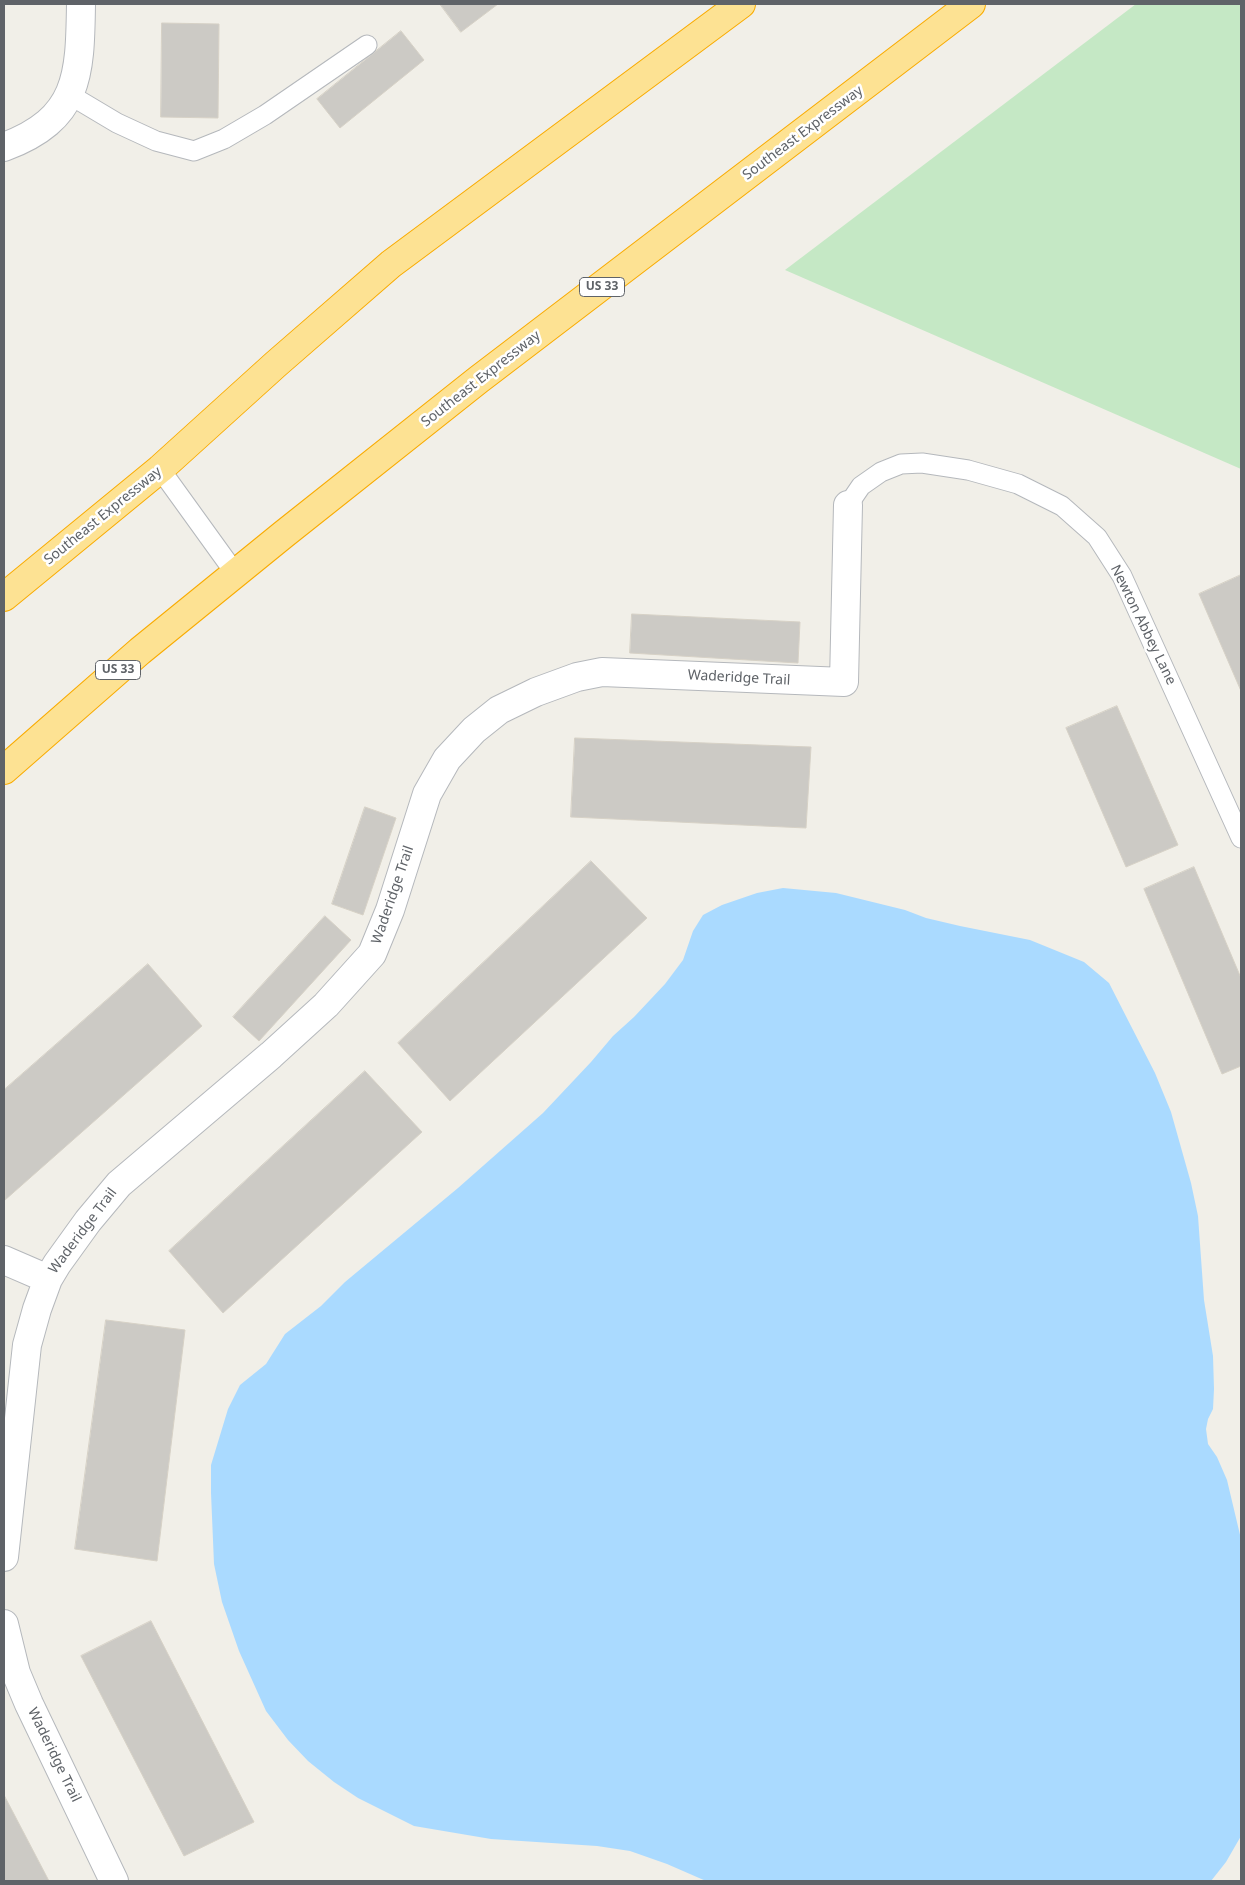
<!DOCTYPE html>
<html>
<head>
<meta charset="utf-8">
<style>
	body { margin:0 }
	#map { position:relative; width:1245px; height:1885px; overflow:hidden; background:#f1efe8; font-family:"Noto Sans",sans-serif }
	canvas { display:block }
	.frame { position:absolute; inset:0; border:5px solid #5f6368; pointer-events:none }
</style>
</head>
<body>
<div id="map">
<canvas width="1245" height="1885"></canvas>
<div class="frame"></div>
</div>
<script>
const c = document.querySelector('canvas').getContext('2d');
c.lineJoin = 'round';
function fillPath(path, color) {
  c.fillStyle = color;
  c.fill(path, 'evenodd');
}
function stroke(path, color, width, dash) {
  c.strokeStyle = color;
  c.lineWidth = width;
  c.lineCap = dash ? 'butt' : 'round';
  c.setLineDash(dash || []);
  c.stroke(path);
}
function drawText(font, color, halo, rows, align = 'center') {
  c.font = font + ' "Noto Sans",sans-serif';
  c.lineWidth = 5;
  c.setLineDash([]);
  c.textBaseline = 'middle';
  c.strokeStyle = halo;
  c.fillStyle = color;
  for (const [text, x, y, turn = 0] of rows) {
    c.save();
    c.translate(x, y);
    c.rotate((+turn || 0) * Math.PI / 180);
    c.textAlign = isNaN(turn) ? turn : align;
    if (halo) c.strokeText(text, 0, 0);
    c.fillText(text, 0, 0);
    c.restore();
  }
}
fillPath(new Path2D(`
	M1136 4H1241V469L785 270Z`), '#c5e8c5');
fillPath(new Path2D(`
	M783 888 836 893 905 910 926 918 960 926 1030 940 1084 962 1109 983 1155 1073 1171 1112 1191 1183 1198 1216 1204 1300 1213 1356 1214 1389 1213 1409 1208 1419 1206 1429 1208 1444 1217 1457 1227 1480 1241 1539V1836L1226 1862 1211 1881H706L667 1864 630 1851 597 1846 491 1839 414 1826 358 1798 334 1782 308 1761 288 1740 266 1711 239 1651 222 1602 214 1564 211 1493V1465L228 1409 240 1385 266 1364 285 1334 321 1306 345 1282 458 1188 543 1113 591 1062 613 1036 634 1017 665 984 683 960 693 931 703 915 722 905 757 893Z`), '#aadaff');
const building = new Path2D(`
	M440 4H498L461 32Z
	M162 23 219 24 218 118 161 117Z
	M401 31 424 60 340 128 317 99Z
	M1241 575V691L1199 594Z
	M632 614 800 622 798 663 630 653Z
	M1117 706 1178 845 1126 867 1066 728Z
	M575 738 811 747 806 828 571 817Z
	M365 807 396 818 363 915 332 904Z
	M591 861 647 918 450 1101 398 1043Z
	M1194 867 1241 978V1066L1222 1074 1144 889Z
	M325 916 351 940 259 1041 233 1017Z
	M148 964 202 1026 5 1200 4 1090Z
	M365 1071 422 1132 223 1313 169 1251Z
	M106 1320 185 1330 157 1561 75 1549Z
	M151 1621 254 1822 184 1856 81 1656Z
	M4 1795 49 1881H4Z`);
fillPath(building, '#cccac5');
stroke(building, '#d6d1c6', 1);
const service = new Path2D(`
	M70 95 117 123 156 141 194 151 224 139 265 115 367 45
	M160 469 235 573
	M848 505 861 486 881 472 901 464 922 463 968 470 1018 484 1062 506 1097 537 1122 576 1241 838`);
const minor = new Path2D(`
	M4 147C79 119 80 76 81 4
	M4 1260 48 1279
	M4 1557 27 1345 37 1309 48 1279 57 1264 88 1221 119 1184 271 1055 326 1005 372 954 390 910 427 794 447 759 474 730 499 710 536 692 577 677 602 672 844 682 848 505
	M4 1624 16 1673 29 1704 114 1881`);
const motorway = new Path2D(`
	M4 597 160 469 276 364 391 264 741 4
	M4 770 140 651 284 534 478 380 971 4`);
stroke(service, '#b5b8bc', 21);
stroke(minor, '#b5b8bc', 30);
stroke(motorway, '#f9ab00', 30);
stroke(service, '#fff', 19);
stroke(minor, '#fff', 28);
stroke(motorway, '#fde293', 28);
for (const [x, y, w] of [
	[602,287,45],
	[118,670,45]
]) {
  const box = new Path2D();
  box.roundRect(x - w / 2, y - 9.5, w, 19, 4);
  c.fillStyle = '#fff';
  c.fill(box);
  stroke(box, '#5f6368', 1);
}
drawText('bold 12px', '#5f6368', null, [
	["US 33",602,287],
	["US 33",118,670]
]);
drawText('14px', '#5f6368', '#fff', [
	["Southeast Expressway",803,133,-37],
	["Southeast Expressway",481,379,-38],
	["Southeast Expressway",103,516,-39],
	["Newton Abbey Lane",1143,625,64],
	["Waderidge Trail",739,678,3],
	["Waderidge Trail",393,895,-71],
	["Waderidge Trail",83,1231,-53],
	["Waderidge Trail",54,1755,64]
]);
</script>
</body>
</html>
